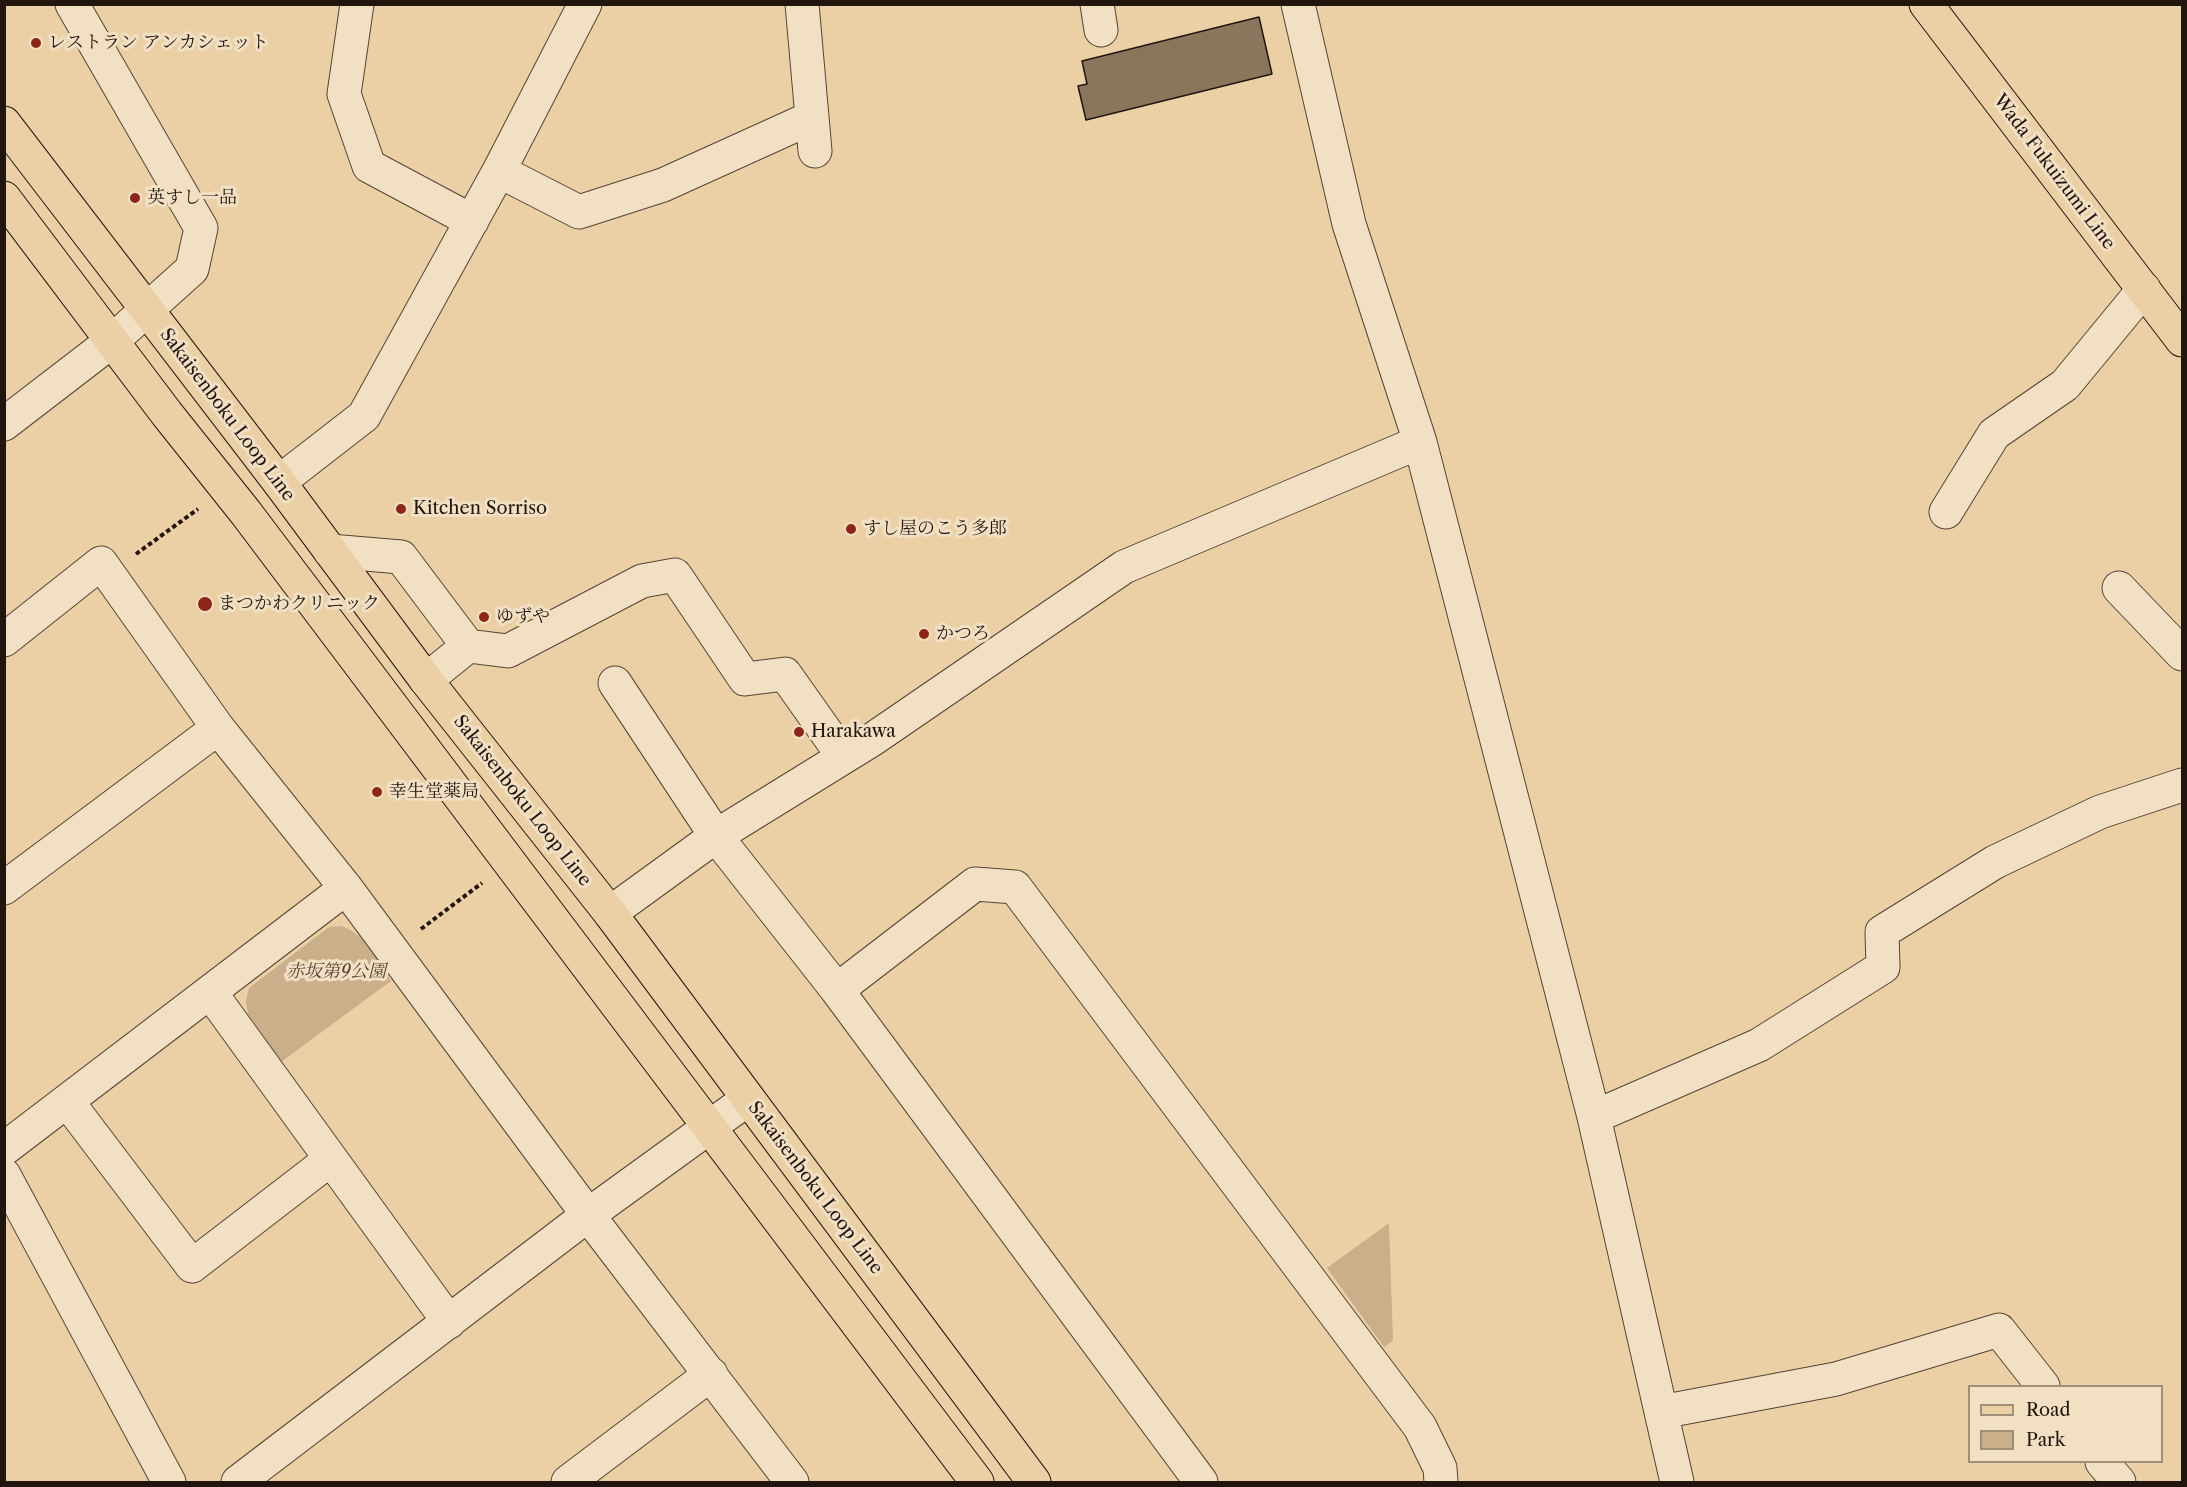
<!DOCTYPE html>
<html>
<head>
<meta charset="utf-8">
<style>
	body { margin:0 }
	#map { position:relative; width:2187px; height:1487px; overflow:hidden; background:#ebd0a5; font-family:"Libre Caslon Text",serif }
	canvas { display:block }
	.frame { position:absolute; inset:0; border:6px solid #21150e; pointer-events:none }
	.legend { position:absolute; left:1968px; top:1385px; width:195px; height:78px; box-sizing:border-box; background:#f2e0c4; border:2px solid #9e8f7b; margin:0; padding:8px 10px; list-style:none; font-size:18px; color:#21150e }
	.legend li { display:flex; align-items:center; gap:12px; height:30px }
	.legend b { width:30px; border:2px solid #9e8f7b }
</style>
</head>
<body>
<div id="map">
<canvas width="2187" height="1487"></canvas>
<div class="frame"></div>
<ul class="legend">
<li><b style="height:8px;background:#ebd0a5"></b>Road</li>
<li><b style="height:16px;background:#c9b08b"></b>Park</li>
</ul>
</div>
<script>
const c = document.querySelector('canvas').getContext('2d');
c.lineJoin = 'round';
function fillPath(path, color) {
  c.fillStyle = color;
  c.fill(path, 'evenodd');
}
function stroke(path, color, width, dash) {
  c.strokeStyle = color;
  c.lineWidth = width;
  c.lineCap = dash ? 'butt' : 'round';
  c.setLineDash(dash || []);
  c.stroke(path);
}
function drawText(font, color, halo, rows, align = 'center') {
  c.font = font + ' "Libre Caslon Text","Noto Serif JP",serif';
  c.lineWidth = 6;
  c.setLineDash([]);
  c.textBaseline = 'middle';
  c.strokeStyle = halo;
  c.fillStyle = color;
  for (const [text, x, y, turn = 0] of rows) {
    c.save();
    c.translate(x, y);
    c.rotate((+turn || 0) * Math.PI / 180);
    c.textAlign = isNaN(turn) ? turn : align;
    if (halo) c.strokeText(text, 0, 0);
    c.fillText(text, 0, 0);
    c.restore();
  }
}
fillPath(new Path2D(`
	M341 926C365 933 378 961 391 981L281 1062 248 1014 246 1001 249 988 329 927Z
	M1389 1223 1393 1341 1384 1347 1327 1268Z`), '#c9b08b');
const building = new Path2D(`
	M1259 17 1272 74 1086 120 1078 86 1087 84 1082 61Z`);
fillPath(building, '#8a765d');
stroke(building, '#21150e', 1.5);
const minor = new Path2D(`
	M357 4 344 94 369 166 472 221
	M802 4 815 151
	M1097 4 1101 30
	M1298 4 1349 224 1420 442 1594 1117 1677 1482
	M499 171 579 212 663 185 811 118
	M4 424 112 341 192 269 201 228 72 4
	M279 482 364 416 499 171 585 4
	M1946 512 1994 434 2065 385 2144 289
	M330 551 401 557 468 646
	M2119 588 2182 654
	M4 640 101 563 218 728 346 888 588 1215 792 1482
	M426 680 468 646 508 651 642 581 675 575 745 679 785 674 843 756
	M615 683 716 836 837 990 1201 1482
	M4 888 218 728
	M610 913 716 836 873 739 1124 567 1420 442
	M837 990 975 884 1015 887 1420 1427 1440 1468 1441 1482
	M210 992 449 1322
	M67 1101 192 1266 331 1159
	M1594 1117 1759 1045 1883 967 1882 932 1995 862 2100 812 2182 785
	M4 1149 346 888
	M4 1175 169 1482
	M1661 1412 1836 1379 1999 1330 2043 1386
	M2102 1462 2119 1482
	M238 1482 588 1215 748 1099
	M568 1482 711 1374`);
const major = new Path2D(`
	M1926 4 2182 340
	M4 123 279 482 426 680 610 913 1034 1482
	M4 198 167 414 246 513 977 1482`);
stroke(minor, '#544434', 35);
stroke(major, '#21150e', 35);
stroke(new Path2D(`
	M136 554 198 509
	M421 929 482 883`), '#21150e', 4, [4.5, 3]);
stroke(minor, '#f2e0c4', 33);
stroke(major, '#ebd0a5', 33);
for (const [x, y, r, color] of [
	[36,43,6,"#8f2418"],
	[135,198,6,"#8f2418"],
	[401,509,6,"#8f2418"],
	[851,529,6,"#8f2418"],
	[205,604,8,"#8f2418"],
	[484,617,6,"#8f2418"],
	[924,634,6,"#8f2418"],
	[799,732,6,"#8f2418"],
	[377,792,6,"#8f2418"]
]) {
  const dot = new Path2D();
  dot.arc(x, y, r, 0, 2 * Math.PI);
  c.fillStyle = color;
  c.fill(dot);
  stroke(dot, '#f2e0c4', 2);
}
drawText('18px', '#21150e', '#f2e0c4', [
	["レストラン アンカシェット",48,43],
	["英すし一品",147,198],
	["Kitchen Sorriso",413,509],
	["すし屋のこう多郎",863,529],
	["まつかわクリニック",218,604],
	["ゆずや",496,617],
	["かつろ",936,634],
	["Harakawa",811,732],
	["幸生堂薬局",389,792]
], 'left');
drawText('18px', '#21150e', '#f2e0c4', [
	["Wada Fukuizumi Line",2054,172,53],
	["Sakaisenboku Loop Line",227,415,53],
	["Sakaisenboku Loop Line",522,801,52],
	["Sakaisenboku Loop Line",815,1188,53]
]);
drawText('italic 18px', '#534434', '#f2e0c4', [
	["赤坂第9公園",336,972]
]);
</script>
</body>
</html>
